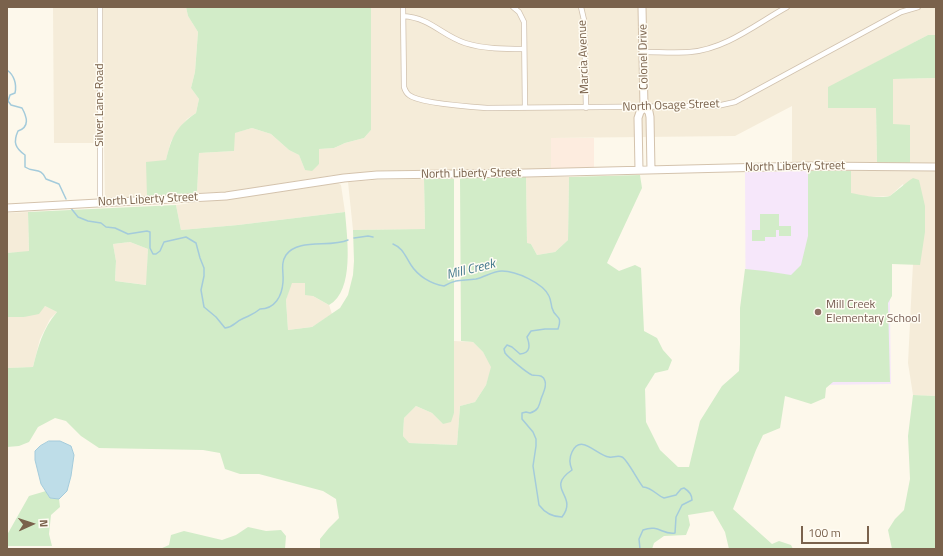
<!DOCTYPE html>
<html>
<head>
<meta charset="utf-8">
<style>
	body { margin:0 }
	#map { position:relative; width:943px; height:556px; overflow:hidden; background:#fdf8eb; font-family:"Titillium Web",sans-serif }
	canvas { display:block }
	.frame { position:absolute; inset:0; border:8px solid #7a624c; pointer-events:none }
	.north { position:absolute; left:12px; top:504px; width:40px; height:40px; -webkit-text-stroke:3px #fffcf3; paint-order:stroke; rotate:87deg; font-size:11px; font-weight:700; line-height:16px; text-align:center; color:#7a624c }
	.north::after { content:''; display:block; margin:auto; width:14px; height:18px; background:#7a624c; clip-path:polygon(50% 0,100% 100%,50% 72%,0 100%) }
	.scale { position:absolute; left:801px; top:526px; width:68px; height:18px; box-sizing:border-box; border:2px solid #7a624c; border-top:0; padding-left:5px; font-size:12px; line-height:14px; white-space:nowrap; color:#7a624c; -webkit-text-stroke:3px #fffcf3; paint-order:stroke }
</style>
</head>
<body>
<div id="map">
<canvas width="943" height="556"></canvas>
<div class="frame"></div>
<div class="north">N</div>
<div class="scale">100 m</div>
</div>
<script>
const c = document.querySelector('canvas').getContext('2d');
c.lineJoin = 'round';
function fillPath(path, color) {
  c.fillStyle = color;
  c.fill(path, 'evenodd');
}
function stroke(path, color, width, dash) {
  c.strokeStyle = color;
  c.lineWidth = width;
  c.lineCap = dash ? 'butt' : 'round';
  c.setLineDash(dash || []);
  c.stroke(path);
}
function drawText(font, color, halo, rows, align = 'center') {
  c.font = font + ' "Titillium Web",sans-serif';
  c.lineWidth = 3;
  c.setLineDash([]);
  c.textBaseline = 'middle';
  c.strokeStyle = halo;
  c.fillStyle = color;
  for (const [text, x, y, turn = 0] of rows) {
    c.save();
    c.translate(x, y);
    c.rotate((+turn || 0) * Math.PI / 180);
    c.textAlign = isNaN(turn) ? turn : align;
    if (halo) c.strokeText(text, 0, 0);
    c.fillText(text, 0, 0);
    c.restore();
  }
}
fillPath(new Path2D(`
	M53 7H186L188 16 198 32 195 72 191 88 199 99 196 113 187 119 171 141 166 160 147 197 105 199 104 143H54Z
	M371 7H936V35H928L828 88V108H876L877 164 792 163V106L735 136 551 138V169L381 171 334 175 227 192 197 193 199 153 234 151V133L252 128 271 134 289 150 299 155 305 170 319 164 318 149 334 148 345 143 364 138 371 130Z
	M936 78V164H910L893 125V79Z
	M851 171H936V396L913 395 908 363 912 282 913 264H920L903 184 890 196 871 197 851 194Z
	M526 177H569L568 240 555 252 537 255 531 244H527Z
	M424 179 425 229 353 230 348 182 374 180Z
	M338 183 341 185 345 212 238 225 181 230 176 205 272 193Z
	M28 212 29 252 7 253V213Z
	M130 242 148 249 147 285 115 281 116 261 113 244Z
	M291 283H305L313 296 329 305 332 314 312 327 288 330 286 300Z
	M45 306 57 312 50 319 40 339 33 367 7 368V317H24Z
	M454 341 473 342 483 352 492 367 486 385 475 402 460 406 457 445 408 443 403 436 404 418 416 406 432 413 443 424 454 413Z`), '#f5ecd9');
fillPath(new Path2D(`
	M551 138H594V168L551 169Z`), '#fdecdf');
fillPath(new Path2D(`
	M808 171 809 241 889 239 891 384 746 386 745 172Z`), '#f6e7fa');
fillPath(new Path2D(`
	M186 7H371V130L364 138 345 143 334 148 319 149V164L312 171 305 170 299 155 289 150 271 134 252 128 235 133 234 151 199 153 197 193 147 197 146 162 166 160C172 136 176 127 196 113L199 99 191 88 195 72 198 32 188 16Z
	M928 35H936V78L893 79V124L910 125V164H877L876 108H828V87Z
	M808 171H851V193C861 195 879 199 890 196 893 194 908 181 913 178L919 180 925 206V232L920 265 892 264V296L888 303 890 382H833L826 388 825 398 811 404 785 396 780 428 763 435 756 450 733 509 772 544 779 541 791 545 793 549H729L725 532 713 511 688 515 690 525 686 535 664 536 654 543 652 549H320V539L329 528 339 518 336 499 323 491 259 474H240L225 469 220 453 203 450 99 448 81 436 66 421 55 418 38 427 29 442 19 446 7 447V368L33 367C38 347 43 328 57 312L45 306 39 314 24 317H7V253L29 251 28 212 176 205 181 230 238 225 345 212C347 237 355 291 329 305L313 296 305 295V283H292L286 300 288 330 312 327 340 308 348 295 353 275 354 261 353 230 425 229 424 179H454V413L451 422 443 424 432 413 416 406 404 418 403 436 409 443 457 445 460 406 475 402 486 385 491 367 483 352 473 342 461 341 460 178 526 177 527 243 531 244 537 255 555 252 568 240 569 177 640 175 642 188 607 263 619 271 635 265 641 268 644 331 657 338 663 350 672 360 668 370 655 373 645 389 646 422 660 450 678 467H689L700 421 722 386 739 371 740 344V308L745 269 765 271 791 275 801 265 808 236ZM130 242 148 249 146 285 115 281 116 261 113 244Z
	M760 214H779V226H791V236H779V230H776V237H765V241H752V230H760Z
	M913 395 936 396V549H892L888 530 895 519 904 510 910 479 908 436Z
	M46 491 50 498 59 499 60 507 51 515 49 534 52 546H7V535L29 496Z
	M248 527 266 531 281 530 286 536 285 549H160L169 545 171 535 184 531 222 540 236 535Z`), '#d2ecc8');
const water = new Path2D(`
	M49 441H60L71 446 74 455 71 476 67 491 59 499 50 498 41 484 35 460V451L40 446Z`);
fillPath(water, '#bedde8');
stroke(water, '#a4cbdb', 1);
stroke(new Path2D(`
	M7 70C14 75 17 84 15 93L10 95 8 101 11 105 22 108C27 117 30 127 18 131 13 142 15 148 25 155V167C34 173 41 167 46 179L59 184 66 199
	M70 207 78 217 88 221 101 223 106 227 115 228 128 234 147 231 150 232V248L153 254H156L160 251 164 242 186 237 196 243 200 258 204 268V276L201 290 204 307 216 317 225 328C234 327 235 322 242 319 250 315 253 315 260 309 275 309 282 296 283 282 284 273 280 264 286 255 298 238 330 248 348 240
	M354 238 368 236 373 237
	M393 244C403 248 405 256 411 265 418 276 431 284 444 286 458 278 462 281 476 279 485 277 493 271 502 271 516 271 543 283 549 296 551 300 551 304 552 308 555 319 563 314 558 329H545L531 331 527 337C530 345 531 353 520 354L512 347 507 345 504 349 505 353C509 358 527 373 532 375 537 376 543 374 545 381 547 387 543 393 541 399 539 406 538 411 530 413L526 412 522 413V419L533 432 536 439V446L533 466 539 505C545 513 552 517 562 517 579 495 544 489 572 470 569 463 569 458 572 452 581 433 596 455 609 457 613 458 617 455 622 457 627 459 638 481 643 487 653 488 656 495 664 498L676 495 681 489 684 488C689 491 692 494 692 500L682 505 676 517 675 533C662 535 659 524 643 530L639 539 640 549`), '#a4cbdb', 1.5);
const street = new Path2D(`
	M403 7 404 87C405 90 406 93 409 95 418 103 473 107 487 108L717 106 735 102 901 12 918 7
	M513 7 519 12 524 22 525 108
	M581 7 584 20 586 108
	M403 16C431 18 441 35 465 43 484 49 505 49 524 49
	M644 52C659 52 675 53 690 52 726 49 756 24 787 7
	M100 203V7`);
const secondary = new Path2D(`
	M644 107 649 112 650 117 651 170
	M639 170 638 118 640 112 644 107 642 7
	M7 208 226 196 344 178 377 175 526 173 809 166 936 167`);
stroke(street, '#d1c2af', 6);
stroke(secondary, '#d4c3ad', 9);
stroke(street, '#fff', 4.5);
stroke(secondary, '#fff', 7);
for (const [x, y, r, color] of [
	[818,312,4,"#8d6e63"]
]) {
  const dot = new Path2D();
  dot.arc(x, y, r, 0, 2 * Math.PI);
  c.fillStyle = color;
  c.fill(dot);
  stroke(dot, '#fffcf3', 1.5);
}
drawText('12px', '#7a624c', '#fffcf3', [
	["Marcia Avenue",584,57,-92],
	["Colonel Drive",644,57,-91],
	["Silver Lane Road",100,105,-90],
	["North Osage Street",671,106,-2],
	["North Liberty Street",795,167,-1],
	["North Liberty Street",471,174,-1],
	["North Liberty Street",148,200,-3]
]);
drawText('12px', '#785e54', '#fffcf3', [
	["Mill Creek",826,305],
	["Elementary School",826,319]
], 'left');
drawText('italic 13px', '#45798e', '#fffcf3', [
	["Mill Creek",471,270,-14]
]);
</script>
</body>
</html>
